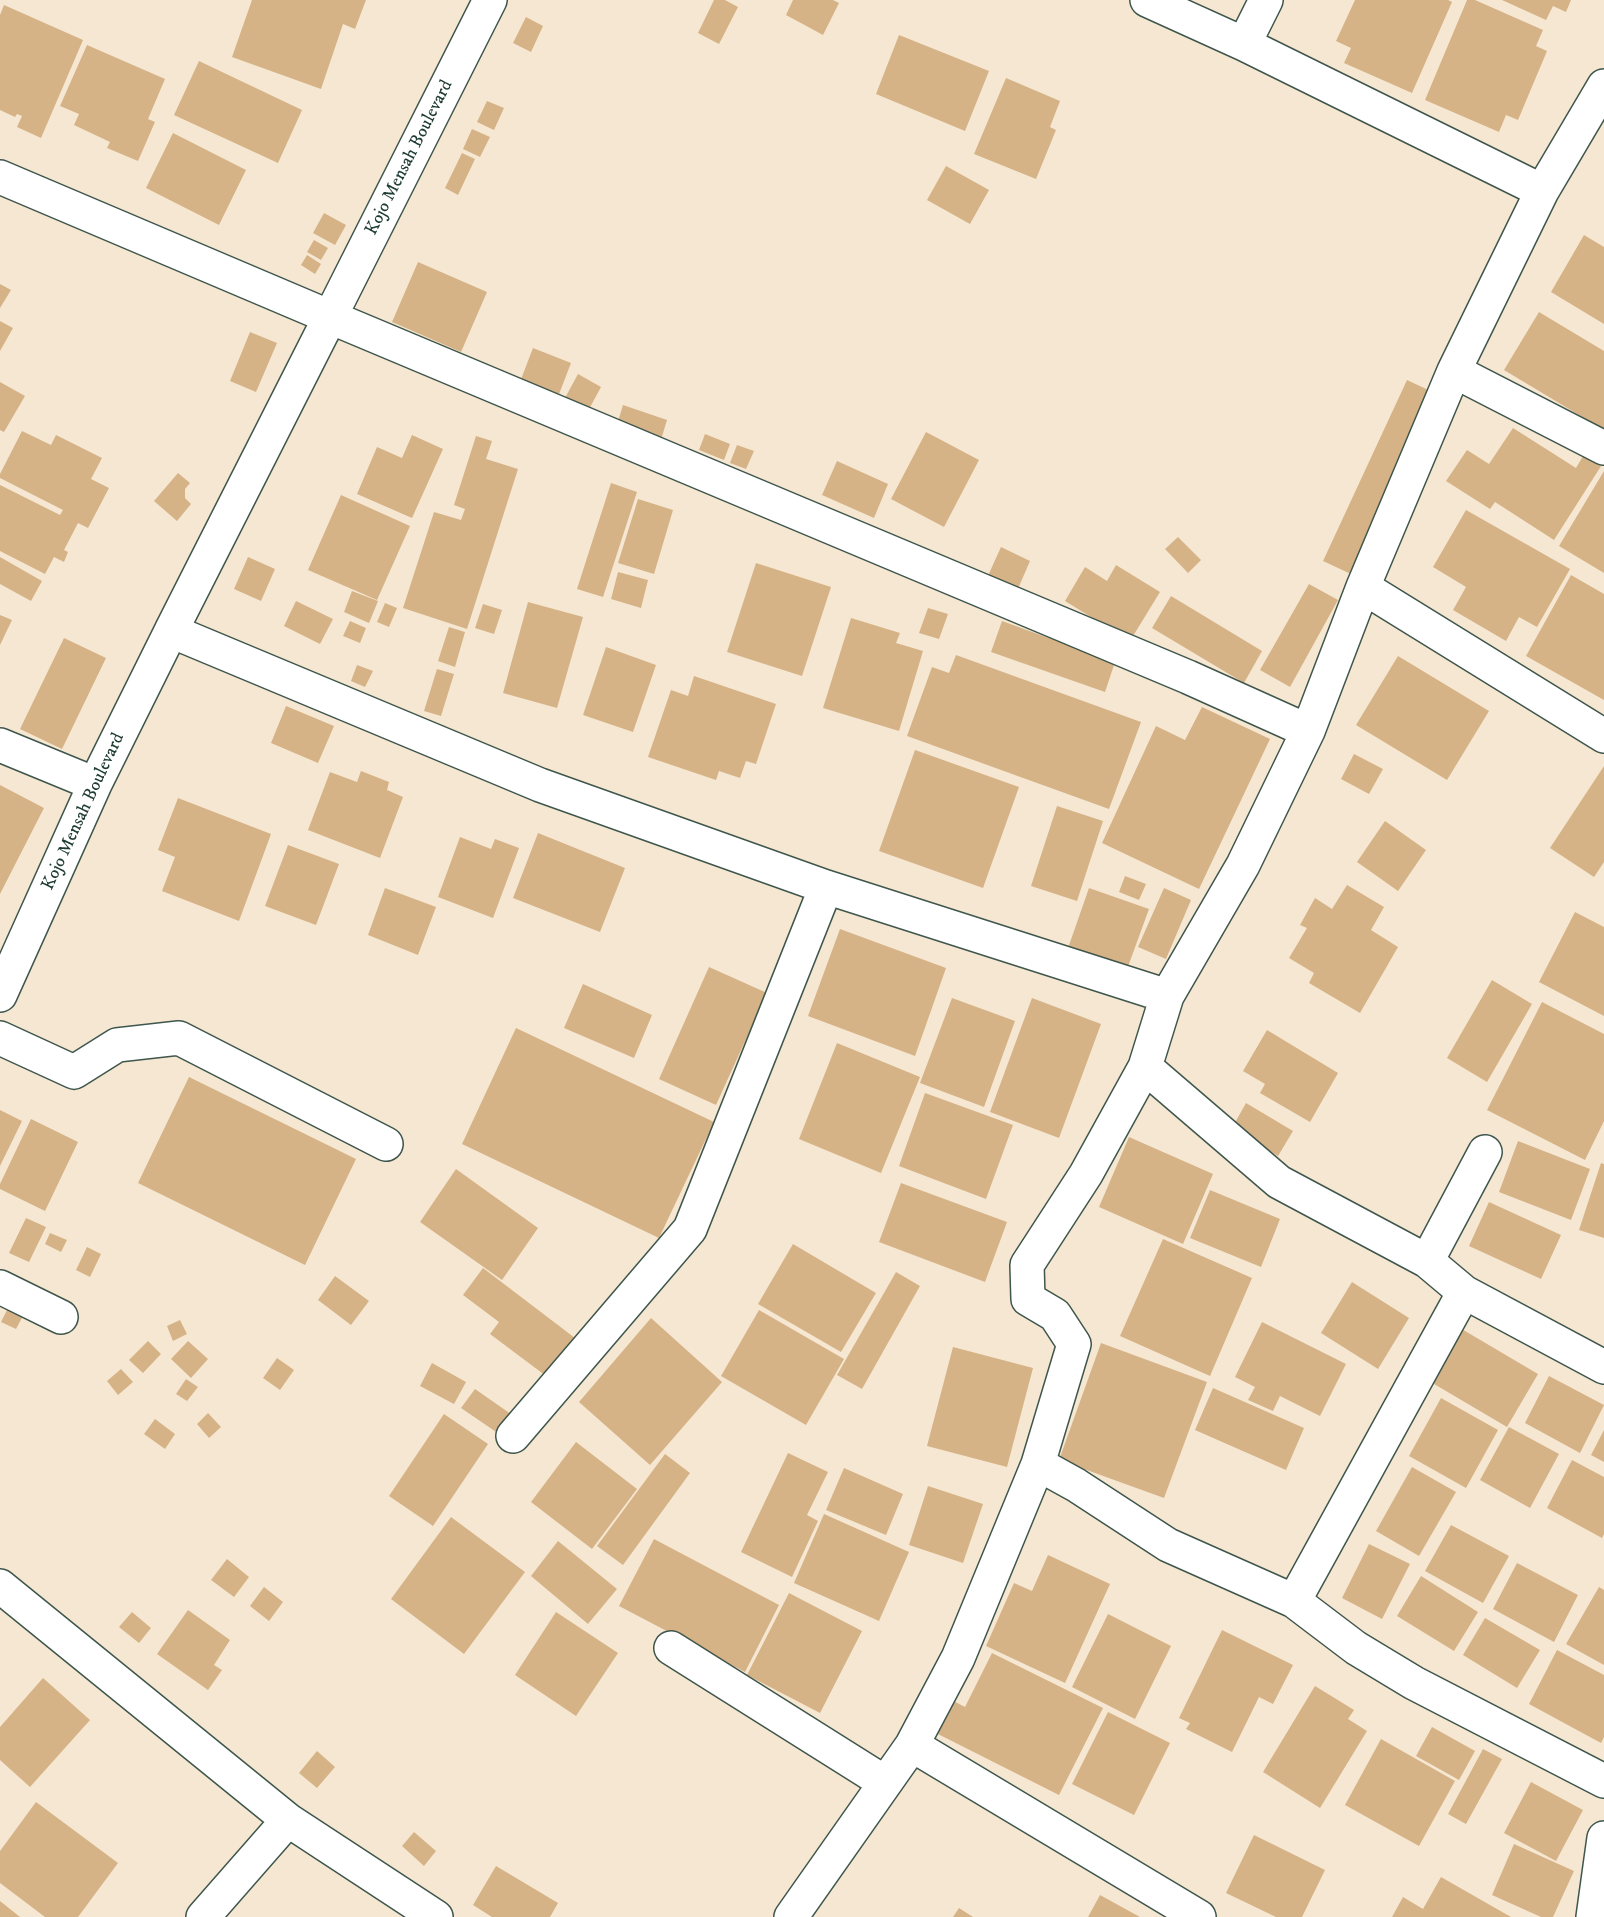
<!DOCTYPE html>
<html>
<head>
<meta charset="utf-8">
<style>
	body { margin:0 }
	canvas { display:block; background:#f5e7d1 }
</style>
</head>
<body>
<canvas width="1604" height="1917"></canvas>
<script>
const c = document.querySelector('canvas').getContext('2d');
c.lineJoin = 'round';
function fillPath(path, color) {
  c.fillStyle = color;
  c.fill(path, 'evenodd');
}
function stroke(path, color, width, dash) {
  c.strokeStyle = color;
  c.lineWidth = width;
  c.lineCap = dash ? 'butt' : 'round';
  c.setLineDash(dash || []);
  c.stroke(path);
}
function drawText(font, color, halo, rows, align = 'center') {
  c.font = font + ' "IM FELL DW Pica",serif';
  c.lineWidth = 5;
  c.setLineDash([]);
  c.textBaseline = 'middle';
  c.strokeStyle = halo;
  c.fillStyle = color;
  for (const [text, x, y, turn = 0] of rows) {
    c.save();
    c.translate(x, y);
    c.rotate((+turn || 0) * Math.PI / 180);
    c.textAlign = isNaN(turn) ? turn : align;
    if (halo) c.strokeText(text, 0, 0);
    c.fillText(text, 0, 0);
    c.restore();
  }
}
fillPath(new Path2D(`
	M252 0H366L355 29 343 24 321 89 232 57Z
	M714 0H725L738 7 719 44 698 33Z
	M793 0H833L839 3 823 35 786 15Z
	M1355 0H1448L1452 2 1412 93 1344 63 1351 48 1336 41Z
	M1467 0H1475L1543 30 1536 46 1547 51 1518 120 1506 115 1499 132 1425 100Z
	M1502 0H1571L1566 12 1553 6 1546 20Z
	M4 5 83 40 41 138 17 127 22 116 17 114 15 117 0 110V15Z
	M526 17 543 26 531 52 513 43Z
	M899 35 989 71 965 131 876 94Z
	M87 45 165 79 148 119 155 122 138 161 107 148 110 142 74 125 79 114 60 106Z
	M199 61 302 110 278 163 174 115Z
	M1006 78 1060 101 1050 127 1056 130 1036 179 974 154Z
	M487 101 504 108 494 130 477 122Z
	M472 129 490 137 480 157 463 149Z
	M173 133 246 170 219 225 146 188Z
	M462 153 475 159 458 195 445 188Z
	M946 166 989 190 970 224 927 200Z
	M324 213 346 225 335 245 313 233Z
	M1584 235 1604 247V324L1551 292Z
	M314 240 328 248 321 260 307 252Z
	M307 255 321 264 315 274 301 265Z
	M418 262 487 292 461 352 392 322Z
	M0 284 11 290 0 308Z
	M1539 312 1604 351V430L1504 370Z
	M0 321 13 328 0 351Z
	M250 332 277 343 256 392 230 381Z
	M533 348 571 363 556 402 518 387Z
	M578 374 601 387 588 411 565 398Z
	M1407 380 1437 394 1353 575 1323 561Z
	M0 382 25 396 4 432 0 430Z
	M623 405 667 420 660 443 616 428Z
	M1513 428 1576 468 1586 451 1603 463 1554 540 1495 502 1490 509 1446 481 1467 450 1489 464Z
	M22 431 51 445 56 435 102 458 91 479 109 488 88 528 78 523 64 550 68 552 64 562 54 557 45 574 0 551V485L60 515 63 510 0 478V474Z
	M926 432 979 460 944 527 891 499Z
	M705 434 730 444 724 460 699 450Z
	M412 435 443 449 412 518 357 494 377 447 402 458Z
	M476 436 492 441 486 459 518 469 467 629 403 608 434 512 461 520 465 509 454 505Z
	M737 445 754 451 746 469 730 463Z
	M837 461 888 484 874 518 822 495Z
	M1604 471V573L1559 546Z
	M178 473 190 483 185 489V498L191 504 177 521 154 501Z
	M611 483 637 492 603 597 577 589Z
	M341 495 410 526 377 600 308 570Z
	M638 499 673 510 654 574 618 563Z
	M1466 510 1570 569 1537 627 1519 617 1506 641 1453 610 1466 587 1433 567Z
	M1178 537 1201 560 1188 573 1165 549Z
	M1001 547 1030 561 1017 591 987 578Z
	M0 557 42 581 31 601 0 584Z
	M248 557 275 569 261 601 234 589Z
	M756 563 831 587 802 676 727 652Z
	M1116 565 1160 592 1130 641 1065 601 1085 567 1107 581Z
	M618 572 648 580 641 608 611 599Z
	M1571 575 1604 594V700L1526 656Z
	M1309 584 1338 600 1290 687 1260 670Z
	M352 591 378 601 369 623 344 612Z
	M1171 596 1262 651 1244 683 1152 628Z
	M296 601 333 619 320 644 284 626Z
	M528 602 583 617 557 708 503 693Z
	M385 603 397 608 389 627 377 622Z
	M483 604 502 610 494 634 475 628Z
	M928 608 948 614 939 639 919 633Z
	M0 615 12 620 0 645Z
	M851 618 900 633 896 643 923 651 899 731 823 708Z
	M350 621 366 628 360 643 343 636Z
	M1002 621 1115 662 1105 692 991 652Z
	M449 627 465 632 455 667 438 661Z
	M64 638 106 658 62 749 20 729Z
	M606 647 656 665 633 732 583 715Z
	M956 655 1141 722 1109 809 907 736 932 667 949 673Z
	M1398 656 1489 711 1447 780 1356 725Z
	M357 665 373 671 365 687 351 681Z
	M437 669 454 674 441 716 424 711Z
	M694 676 776 704 756 764 746 761 740 778 719 771 716 780 648 757 671 690 688 696Z
	M286 706 334 726 318 763 271 743Z
	M1202 707 1270 739 1199 889 1102 843 1156 726 1185 740Z
	M915 750 1019 787 983 888 879 851Z
	M1354 754 1383 769 1369 794 1341 779Z
	M1604 766V862L1594 877 1550 848Z
	M361 771 389 782 387 790 403 797 380 858 308 830 330 772 357 782Z
	M0 785 44 808 0 894Z
	M178 798 271 834 239 921 162 891 175 857 158 850Z
	M1057 806 1103 821 1077 901 1031 886Z
	M1385 821 1426 850 1398 891 1357 862Z
	M538 833 625 868 600 932 513 898Z
	M460 837 491 849 495 839 519 848 493 918 438 897Z
	M288 845 339 864 316 925 265 906Z
	M1125 876 1146 884 1139 900 1119 892Z
	M1347 885 1384 907 1371 930 1398 947 1360 1013 1309 983 1314 973 1289 958 1307 928 1300 925 1315 898 1332 909Z
	M385 888 436 907 418 955 368 935Z
	M1089 888 1149 909 1126 972 1067 951Z
	M1164 888 1191 900 1166 959 1138 947Z
	M1575 912 1604 927V1016L1539 982Z
	M840 929 946 968 915 1056 808 1016Z
	M709 967 767 993 716 1105 659 1079Z
	M1492 980 1532 1004 1487 1082 1447 1058Z
	M583 984 652 1015 634 1058 564 1028Z
	M952 998 1015 1021 984 1107 920 1083Z
	M1032 998 1101 1024 1059 1138 990 1112Z
	M1542 1002 1604 1034V1121L1585 1160 1487 1110Z
	M516 1028 714 1122 659 1238 462 1144Z
	M1267 1030 1338 1073 1310 1122 1260 1093 1265 1084 1243 1071Z
	M837 1043 920 1077 881 1173 799 1139Z
	M189 1077 356 1159 305 1265 138 1183Z
	M925 1093 1013 1125 986 1199 899 1166Z
	M1246 1103 1293 1131 1278 1156 1232 1128Z
	M0 1110 22 1121 0 1166Z
	M31 1119 78 1142 45 1211 0 1189V1184Z
	M1129 1137 1213 1174 1183 1244 1099 1207Z
	M1518 1141 1590 1169 1571 1220 1499 1192Z
	M1601 1163 1604 1164V1238L1579 1230Z
	M456 1169 538 1228 502 1280 420 1222Z
	M901 1183 1007 1222 985 1282 879 1242Z
	M1210 1190 1280 1219 1261 1267 1190 1238Z
	M1489 1202 1561 1235 1541 1279 1469 1246Z
	M26 1218 46 1227 29 1262 9 1253Z
	M50 1233 67 1240 61 1252 45 1244Z
	M1163 1239 1252 1278 1210 1376 1120 1336Z
	M793 1244 876 1293 841 1352 758 1304Z
	M87 1247 101 1254 90 1277 76 1270Z
	M483 1268 575 1338 546 1376 490 1334 499 1322 463 1295Z
	M896 1272 920 1286 862 1389 837 1375Z
	M335 1276 369 1301 351 1325 318 1300Z
	M1352 1282 1409 1318 1378 1369 1321 1333Z
	M10 1304 25 1312 16 1329 1 1322Z
	M759 1310 844 1359 806 1425 721 1376Z
	M651 1318 722 1382 650 1465 579 1402Z
	M180 1320 187 1334 173 1341 167 1326Z
	M1262 1322 1346 1364 1320 1416 1280 1396 1273 1411 1248 1400 1255 1387 1235 1377Z
	M1460 1328 1538 1374 1507 1427 1429 1381Z
	M148 1341 161 1354 143 1373 129 1360Z
	M188 1341 208 1359 191 1378 171 1359Z
	M1101 1343 1207 1382 1164 1498 1059 1460Z
	M953 1347 1033 1368 1007 1467 927 1446Z
	M277 1358 294 1370 280 1390 263 1378Z
	M432 1363 466 1382 454 1404 420 1386Z
	M121 1369 133 1382 118 1395 107 1381Z
	M1549 1376 1604 1405 1580 1453 1525 1423Z
	M186 1379 198 1387 187 1401 176 1394Z
	M1213 1388 1304 1428 1286 1470 1195 1430Z
	M475 1389 518 1419 505 1438 461 1408Z
	M1441 1398 1498 1430 1466 1488 1409 1456Z
	M208 1413 221 1427 209 1438 197 1424Z
	M444 1414 488 1444 433 1526 389 1496Z
	M155 1419 175 1434 165 1449 144 1434Z
	M1509 1427 1559 1454 1530 1508 1480 1480Z
	M1604 1430V1462L1591 1455Z
	M576 1442 637 1489 592 1549 531 1502Z
	M788 1453 828 1472 807 1515 818 1521 792 1577 741 1552Z
	M665 1454 690 1473 623 1565 597 1546Z
	M1572 1460 1604 1477V1534L1602 1538 1547 1508Z
	M1412 1467 1456 1492 1419 1556 1376 1531Z
	M844 1468 903 1494 886 1535 826 1510Z
	M928 1486 983 1504 963 1563 909 1545Z
	M824 1514 909 1552 879 1621 794 1583Z
	M451 1517 525 1572 464 1654 391 1599Z
	M1451 1525 1509 1556 1483 1603 1425 1571Z
	M654 1539 779 1605 745 1672 619 1606Z
	M558 1541 617 1589 588 1624 531 1576Z
	M1369 1544 1410 1564 1382 1619 1342 1598Z
	M1048 1555 1110 1584 1065 1683 986 1646 1014 1583 1032 1591Z
	M227 1559 249 1577 234 1597 211 1580Z
	M1517 1563 1578 1595 1554 1642 1493 1609Z
	M1421 1576 1478 1612 1454 1651 1397 1616Z
	M264 1587 283 1602 269 1621 250 1606Z
	M1599 1587 1604 1590V1665L1566 1644Z
	M789 1593 862 1631 820 1713 747 1675Z
	M188 1610 230 1640 214 1665 222 1670 208 1690 157 1654Z
	M132 1612 151 1628 139 1643 119 1627Z
	M556 1612 618 1653 576 1716 515 1675Z
	M1108 1614 1171 1646 1135 1719 1072 1687Z
	M1485 1618 1540 1650 1517 1688 1463 1655Z
	M1222 1630 1293 1665 1273 1704 1259 1697 1232 1752 1186 1729 1190 1723 1179 1718Z
	M1557 1650 1604 1675V1737L1601 1743 1529 1704Z
	M992 1653 1103 1708 1059 1795 926 1728 942 1695 965 1707Z
	M43 1678 90 1720 30 1787 0 1760V1727Z
	M1315 1686 1354 1710 1348 1719 1367 1731 1320 1808 1263 1772Z
	M1108 1712 1170 1743 1134 1815 1072 1784Z
	M1432 1727 1475 1751 1459 1780 1416 1756Z
	M1381 1739 1455 1781 1419 1846 1345 1805Z
	M1483 1749 1502 1759 1466 1824 1448 1814Z
	M317 1751 335 1767 317 1788 299 1773Z
	M1531 1782 1583 1810 1556 1861 1504 1833Z
	M36 1802 118 1863 78 1917H45L0 1883V1851Z
	M414 1832 436 1851 424 1866 402 1846Z
	M1254 1835 1325 1870 1302 1917H1276L1226 1893Z
	M1514 1844 1574 1871 1553 1917H1541L1492 1895Z
	M496 1866 558 1903 550 1917H492L473 1905Z
	M1441 1877 1511 1917H1392L1403 1897 1423 1909Z
	M1100 1895 1140 1917H1088Z
	M0 1901 20 1917H0Z
	M959 1908 973 1917H953Z`), '#d6b387');
const minor = new Path2D(`
	M490 0 330 317 1188 677 1308 731
	M1147 0 1244 44 1542 191
	M1244 44 1266 0
	M0 177 330 317 171 631 540 785 826 887 1167 996 1243 865 1308 731 1363 587 1454 371 1542 191 1604 86
	M1454 371 1604 448
	M1363 587 1604 736
	M0 745 95 784
	M0 995 95 784 171 631
	M1167 996 1145 1067 1086 1174 1027 1265 1028 1299 1055 1315 1074 1344 1038 1464 1076 1485 1168 1545 1294 1601 1356 1648 1414 1683 1604 1781
	M0 1038 74 1072 117 1045 179 1038 386 1144
	M1145 1067 1279 1182 1427 1261 1464 1292 1604 1367
	M1427 1261 1485 1152
	M0 1287 61 1317
	M513 1436 690 1229 826 887
	M0 1586 288 1820 436 1917
	M1294 1601 1464 1292
	M671 1648 884 1782
	M912 1745 1199 1917
	M203 1917 288 1820
	M791 1917 912 1745 958 1658 1038 1464
	M1593 1917 1604 1838`);
stroke(minor, '#3f564c', 36);
stroke(minor, '#fff', 33);
drawText('18px', '#1f3d34', '#fff', [
	["Kojo Mensah Boulevard",410,158,-63],
	["Kojo Mensah Boulevard",84,812,-65]
]);
</script>
</body>
</html>
